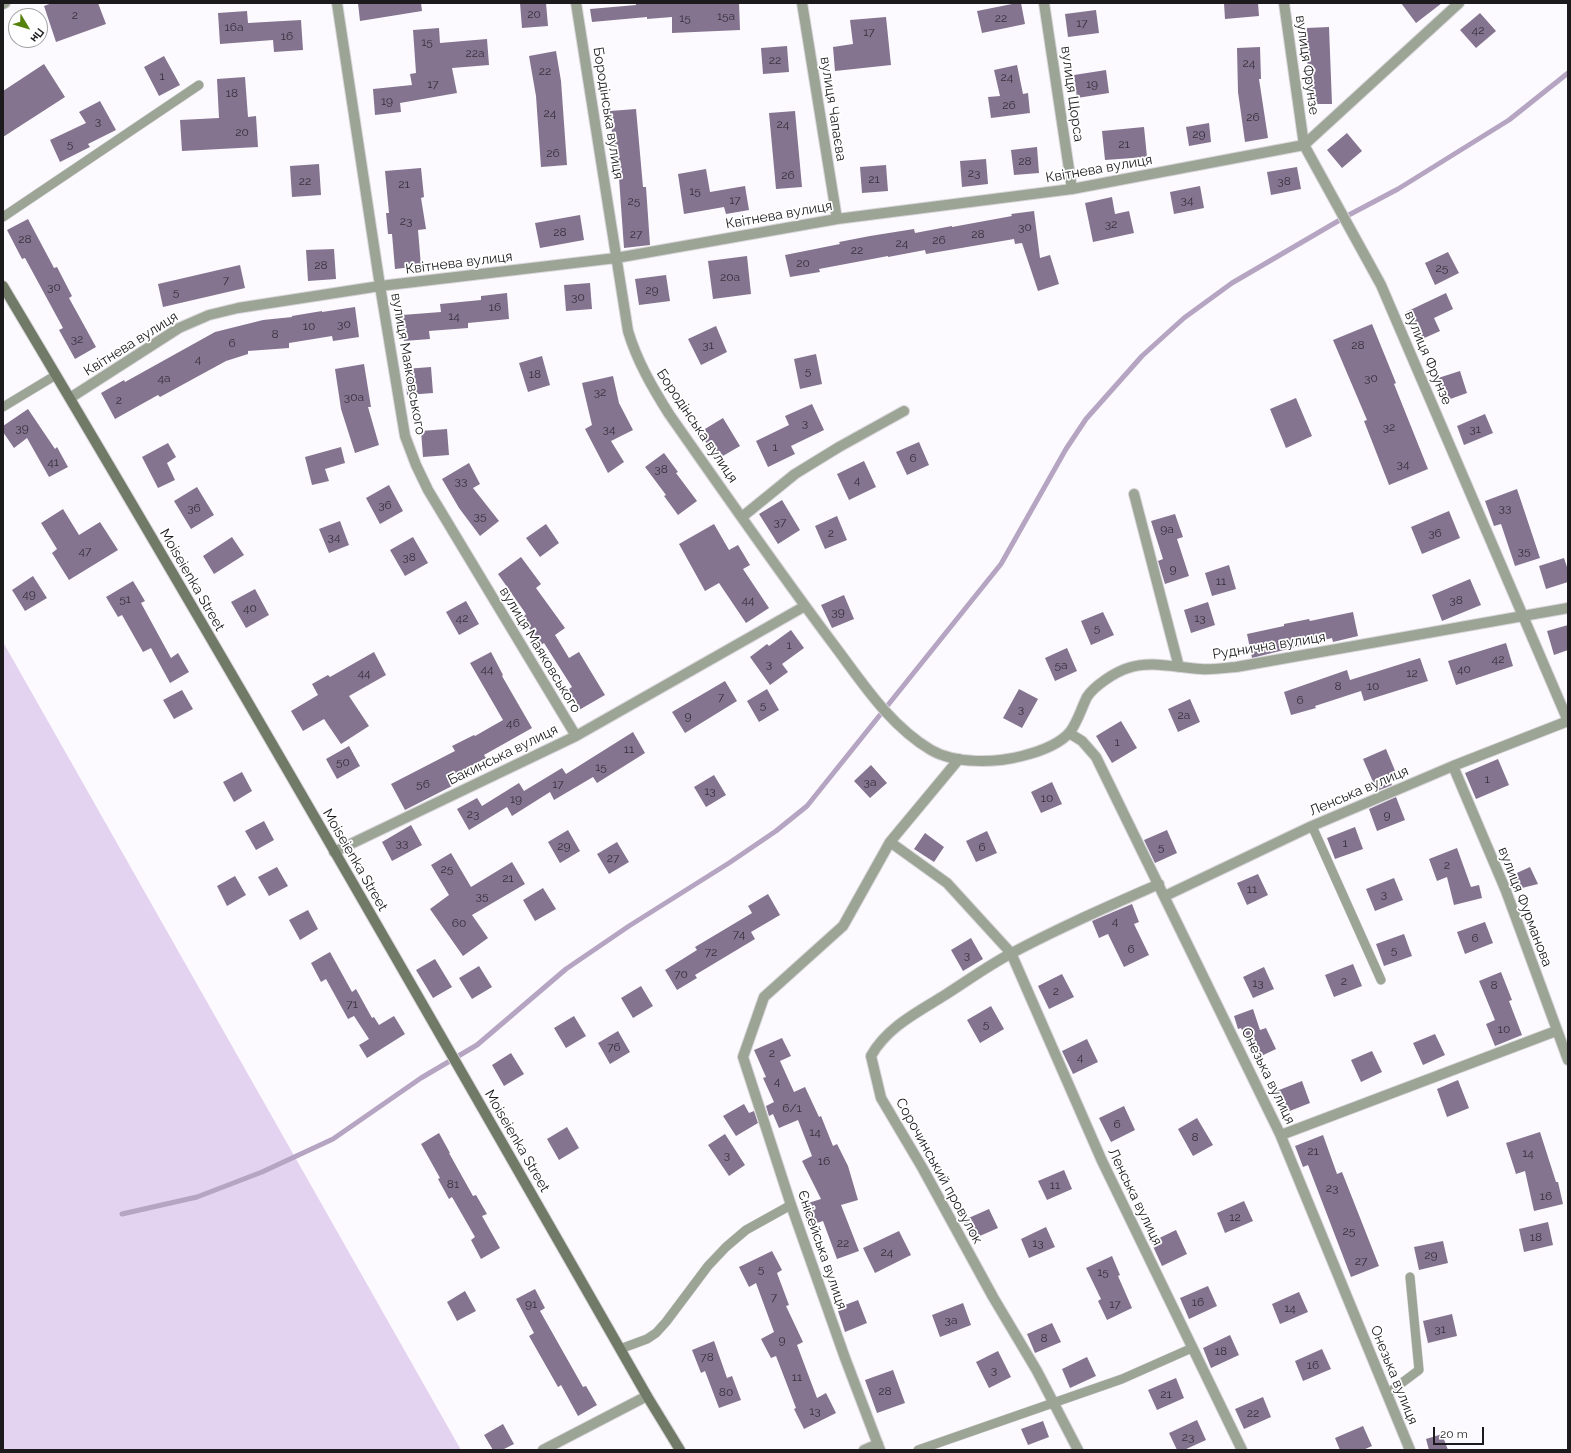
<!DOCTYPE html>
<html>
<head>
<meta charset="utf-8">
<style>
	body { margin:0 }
	#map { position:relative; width:1571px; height:1453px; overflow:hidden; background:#fcfafe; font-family:Raleway,sans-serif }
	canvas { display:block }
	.frame { position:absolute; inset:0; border:4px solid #1c1a1d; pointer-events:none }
	.north { position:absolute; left:8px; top:8px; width:40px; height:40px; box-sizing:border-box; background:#fff; border:1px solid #a4a3a5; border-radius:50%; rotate:128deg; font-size:11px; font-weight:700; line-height:16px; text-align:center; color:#1c1a1d }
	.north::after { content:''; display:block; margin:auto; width:14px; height:18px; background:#55820d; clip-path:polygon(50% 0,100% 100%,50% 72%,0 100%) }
	.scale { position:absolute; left:1433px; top:1427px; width:51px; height:18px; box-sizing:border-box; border:2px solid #1c1a1d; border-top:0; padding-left:5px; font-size:12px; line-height:14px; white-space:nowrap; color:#1c1a1d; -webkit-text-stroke:3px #fff; paint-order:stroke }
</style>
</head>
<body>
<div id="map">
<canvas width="1571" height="1453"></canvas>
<div class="frame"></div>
<div class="north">Пн</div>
<div class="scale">20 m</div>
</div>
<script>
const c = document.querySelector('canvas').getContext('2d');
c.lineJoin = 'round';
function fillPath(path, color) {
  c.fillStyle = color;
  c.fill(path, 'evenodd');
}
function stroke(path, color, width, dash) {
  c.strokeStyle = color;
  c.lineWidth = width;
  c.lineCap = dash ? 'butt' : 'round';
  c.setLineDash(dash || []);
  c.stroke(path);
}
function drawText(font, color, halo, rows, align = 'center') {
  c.font = font + ' Raleway,sans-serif';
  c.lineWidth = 3.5;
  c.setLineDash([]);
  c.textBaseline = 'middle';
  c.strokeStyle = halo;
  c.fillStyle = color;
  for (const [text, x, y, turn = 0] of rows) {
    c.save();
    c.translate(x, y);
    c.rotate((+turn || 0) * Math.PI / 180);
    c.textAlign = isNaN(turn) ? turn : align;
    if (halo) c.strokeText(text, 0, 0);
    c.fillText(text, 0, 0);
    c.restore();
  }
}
fillPath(new Path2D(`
	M3 642 461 1450H3Z`), '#e4d3f0');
stroke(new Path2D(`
	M122 1214 197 1197 262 1172 333 1139 421 1078 477 1045 566 969 629 926 729 863 776 831 807 806 1001 564 1066 449 1086 419 1142 356 1184 318 1232 283 1345 217 1398 189 1509 120 1568 73`), '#b5a4c2', 5);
fillPath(new Path2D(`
	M52 3H98L106 24 56 42 44 6Z
	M358 3H421L422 11 360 21Z
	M520 3H546L548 26 522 28Z
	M636 3H739L740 30 672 33V17L647 19V17L592 22 590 9 636 5Z
	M1017 3H1021L1025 24 982 33 977 11Z
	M1224 3H1258L1259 16 1225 19Z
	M1401 3H1442L1416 23Z
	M1096 10 1099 33 1068 37 1065 14Z
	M247 11 248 23 301 20 303 50 274 52 273 40 220 44 218 13Z
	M1480 13 1496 31 1476 48 1460 30Z
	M886 17 891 65 835 71 833 47 853 44 850 20Z
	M1329 27 1332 104H1309L1306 28Z
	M439 28 440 43 487 39 489 65 452 68 457 93 400 103 401 112 375 115 373 89 412 85 410 74 416 73 413 30Z
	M787 46 789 72 763 74 761 48Z
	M1260 47 1261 79H1259L1268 138 1245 142 1238 92 1237 48Z
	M556 51 561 81 567 165 541 167 536 96 529 56Z
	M164 56 180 85 159 96 144 67Z
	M44 64 65 97 3 137V91Z
	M1017 65 1023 94 1028 93 1030 113 991 118 988 97 1000 96 994 70Z
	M1106 70 1109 93 1077 98 1074 75Z
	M245 77 248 117 256 116 258 147 182 151 180 120 219 118 217 79Z
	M100 101 116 130 88 144 90 147 60 162 50 140 86 123 79 112Z
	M636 109 643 187H646L650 245 624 248 619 178 616 179 610 111Z
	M795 111 802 187 776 189 769 113Z
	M1209 123 1211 142 1189 146 1186 127Z
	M1144 127 1147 157 1105 160 1102 131Z
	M1347 133 1362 151 1342 168 1327 150Z
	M1037 147 1039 173 1014 175 1011 150Z
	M986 159 988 184 962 187 960 161Z
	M319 164 321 195 292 197 290 166Z
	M886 165 888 191 862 193 860 167Z
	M1297 167 1301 189 1271 195 1267 172Z
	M421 168 424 197 421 198 426 229 418 230 421 266 395 269 392 234H388L386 213H389L385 171Z
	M706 169 710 192 745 186 749 210 726 214 724 207 684 214 678 174Z
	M1200 186 1204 208 1174 214 1170 192Z
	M1112 197 1115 214 1129 211 1134 233 1093 242 1085 203Z
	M1034 211 1040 258 1050 255 1059 284 1038 291 1022 243 1015 244 1014 239 926 254 925 250 888 257V256L819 269 820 272 790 277 785 255 840 244 839 242 870 236 914 229 915 233 952 226V227L1012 216 1011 214Z
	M580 215 584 240 540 248 535 223Z
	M28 219 54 268 57 267 72 296 69 298 96 347 75 359 59 330 63 328 25 258 22 259 7 230Z
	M334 249 336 279 308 281 306 250Z
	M1448 252 1459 273 1435 285 1425 263Z
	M747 256 751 294 713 299 708 261Z
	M240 265 245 288 163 307 158 284Z
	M666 275 670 301 639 305 635 279Z
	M590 283 592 309 566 311 564 285Z
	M507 293 509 319 468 323V328L429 331 430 339 404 341 402 315 441 312 440 304 481 300V296Z
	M1446 293 1453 309 1434 318 1440 331 1420 340 1406 312Z
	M355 307 359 337 333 341 332 336 289 343V348L248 351V354L226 361 160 397 158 395 115 419 101 393 124 380 125 382 215 332 263 320 292 317V316L322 311V312Z
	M1372 324 1396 383 1394 384 1428 469 1389 485 1364 421 1367 420 1333 340Z
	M716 326 727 352 701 365 688 339Z
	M816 354 822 384 800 389 794 359Z
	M542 356 550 385 528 392 519 363Z
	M364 364 371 407H368L379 445 355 453 341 409 335 369Z
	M431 367 433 393 407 395 405 369Z
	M1460 371 1467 393 1442 402 1435 379Z
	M613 376 619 403 633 430 611 441 624 462 608 473 585 429 592 425 582 383Z
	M1296 398 1312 436 1286 448 1270 409Z
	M812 404 824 430 791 446 795 454 768 467 756 441 789 425 785 416Z
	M28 409 55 449 57 447 68 467 49 477 27 438 14 448 3 432V426Z
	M1485 414 1493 433 1464 445 1457 426Z
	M723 418 740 446 716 460 700 432Z
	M447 429 449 455 423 457 421 431Z
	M919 442 929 465 907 475 896 452Z
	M168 443 176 457 167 463 175 480 158 488 142 457Z
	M341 447 345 463 325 469 329 481 312 485 305 457Z
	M664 453 678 472 676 473 697 501 678 515 664 496 666 495 645 467Z
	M864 461 876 487 849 500 837 474Z
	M469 463 480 484 473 488 499 521 480 536 459 508 442 479Z
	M389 485 403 511 380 524 366 498Z
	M197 487 214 515 191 529 174 501Z
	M1517 489 1540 558 1515 566 1501 524 1494 526 1485 501Z
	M782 500 800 530 778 544 759 514Z
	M63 509 79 535 100 522 118 550 69 580 52 553 57 549 41 523Z
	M1449 511 1460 538 1422 554 1411 527Z
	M1175 514 1183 537 1177 539 1189 576 1165 584 1158 561 1163 559 1151 521Z
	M837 516 847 540 825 549 815 526Z
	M340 521 349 545 329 553 319 529Z
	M546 524 559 543 540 557 526 538Z
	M714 524 729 550 738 545 750 565 743 569 769 608 746 623 719 583 705 591 679 544Z
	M232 537 244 555 214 574 203 556Z
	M413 537 428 563 405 576 390 550Z
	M521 557 541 584 536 588 565 628 555 635 569 658 579 652 605 695 579 710 567 690 572 687 544 643 541 645 522 618 526 614 498 574Z
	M1564 558 1568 570V582L1546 589 1539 566Z
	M1229 565 1236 589 1212 596 1205 573Z
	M33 576 47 598 25 611 12 590Z
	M1470 579 1481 605 1442 621 1432 595Z
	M133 581 145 601 141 603 171 658 178 653 189 672 170 683 151 648 143 652 122 615 118 617 106 597Z
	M255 589 269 615 246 628 231 602Z
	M844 595 854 619 832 628 821 605Z
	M466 601 479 624 459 635 446 612Z
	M1208 602 1215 625 1191 633 1184 610Z
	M1103 612 1114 635 1091 645 1081 621Z
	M1353 612 1358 636 1333 642 1332 638 1252 658 1247 634 1284 626V624L1309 619 1310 621Z
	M1568 625V650L1554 655 1547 631Z
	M791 630 804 648 782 664 788 672 770 685 750 657 767 644 769 646Z
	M1506 643 1513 666 1456 685 1448 661Z
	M1067 648 1077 671 1055 681 1045 658Z
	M374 652 386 675 349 696 369 726 341 744 324 719 303 731 291 711 318 695 312 684 328 675 330 677Z
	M491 652 503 675 502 676 532 728 484 755 486 758 450 777 454 785 405 810 391 784 455 751 452 746 474 735 475 736 503 720 470 663Z
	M1420 658 1428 681 1364 701 1361 691 1315 706 1316 708 1291 715 1284 692 1347 670 1350 680Z
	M725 681 737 701 685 733 672 712Z
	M767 689 779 710 759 722 747 701Z
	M1019 689 1038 699 1022 728 1003 718Z
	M182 690 193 709 174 719 163 700Z
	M1190 699 1200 722 1178 732 1168 709Z
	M1121 721 1137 748 1112 763 1096 736Z
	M633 732 645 753 597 783 593 777 554 800 550 792 512 816 507 807 469 830 457 809 477 798 482 806 519 783 524 791 562 768 566 774Z
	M349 746 360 766 337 779 326 759Z
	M1386 749 1396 773 1388 776 1392 785 1377 791 1363 759Z
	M1498 759 1509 785 1476 799 1465 773Z
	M871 765 887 783 870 798 854 781Z
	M242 772 252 791 234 802 223 782Z
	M714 775 726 795 706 807 694 787Z
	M1052 782 1062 804 1041 813 1031 792Z
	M1396 797 1405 820 1377 831 1369 809Z
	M264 821 274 840 256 850 245 831Z
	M411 825 422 845 392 861 382 842Z
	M1355 827 1363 849 1335 859 1327 838Z
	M568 830 580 851 560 863 548 842Z
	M1167 830 1177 853 1155 863 1144 840Z
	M987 831 997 853 976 862 966 841Z
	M925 833 944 847 934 862 914 849Z
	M617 842 629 862 609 874 597 854Z
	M1457 848 1471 887 1479 885 1482 898 1454 905 1447 877 1437 881 1429 859Z
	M451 853 471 887 512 862 525 884 472 915 488 938 463 956 430 909 449 895 431 865Z
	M277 867 288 886 269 896 258 877Z
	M1530 867 1538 884 1514 890 1508 877Z
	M1258 874 1268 895 1247 905 1237 883Z
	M235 876 246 895 227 906 217 886Z
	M1394 878 1403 900 1375 911 1366 889Z
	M543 888 556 909 535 921 523 900Z
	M768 894 780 915 751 932 755 939 695 975 697 978 677 990 665 970 697 950 695 947 752 913 748 906Z
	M1132 904 1139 922 1134 924 1149 955 1124 967 1108 934 1099 938 1092 921Z
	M308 910 318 929 300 940 289 920Z
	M1485 922 1493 943 1465 954 1457 932Z
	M1404 934 1412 956 1384 966 1376 944Z
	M971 938 983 959 963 971 951 950Z
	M330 952 352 992 356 989 372 1018 374 1017 379 1025 394 1016 405 1034 367 1058 359 1045 369 1039 354 1016 348 1019 326 979 321 982 311 963Z
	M435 959 452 987 433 998 416 970Z
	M1353 964 1362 986 1334 997 1325 975Z
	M479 966 492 987 472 999 459 978Z
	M1264 967 1274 989 1253 998 1243 977Z
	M1501 972 1512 1000 1509 1001 1522 1035 1495 1046 1486 1024 1495 1020 1479 981Z
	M1062 974 1074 997 1049 1009 1038 986Z
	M641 986 653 1006 633 1018 621 998Z
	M991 1006 1004 1029 980 1043 967 1020Z
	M1253 1009 1260 1030 1266 1028 1276 1049 1255 1059 1241 1028 1238 1029 1234 1016Z
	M574 1016 586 1036 566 1048 554 1028Z
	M618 1031 630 1052 610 1064 598 1043Z
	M1435 1034 1445 1055 1423 1065 1413 1043Z
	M782 1038 791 1056 780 1061 794 1092 805 1087 819 1117 821 1116 833 1146 837 1144 848 1166 858 1200 841 1205 859 1251 837 1259 823 1221 808 1226 802 1205 821 1199 802 1161 812 1156 798 1120 779 1128 773 1114 769 1116 766 1106 774 1102 763 1078 766 1077 754 1050Z
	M1087 1039 1098 1062 1073 1074 1062 1051Z
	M1372 1051 1382 1072 1361 1082 1351 1060Z
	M511 1053 524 1074 504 1086 492 1065Z
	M1458 1080 1469 1108 1447 1117 1437 1089Z
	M1302 1081 1310 1103 1282 1114 1274 1092Z
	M744 1104 749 1113 754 1111 758 1123 736 1136 723 1116Z
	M1124 1106 1135 1130 1111 1142 1099 1118Z
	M1197 1118 1213 1145 1193 1156 1178 1129Z
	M567 1127 579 1148 559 1160 547 1139Z
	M1540 1132 1556 1182H1558L1563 1204 1534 1211 1525 1171 1516 1174 1506 1143Z
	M439 1133 450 1153H449L473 1196 476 1195 487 1214 482 1216 500 1248 481 1259 471 1240 475 1237 452 1197 449 1199 438 1179 440 1178 421 1144Z
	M725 1134 745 1165 729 1176 708 1145Z
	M1323 1135 1337 1174 1342 1172 1379 1266 1351 1277 1308 1165 1303 1167 1295 1146Z
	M1064 1170 1072 1189 1047 1200 1038 1181Z
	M1244 1201 1253 1221 1225 1233 1217 1213Z
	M989 1209 998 1228 973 1239 964 1220Z
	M1548 1222 1553 1245 1524 1252 1519 1229Z
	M1046 1227 1055 1247 1029 1258 1021 1239Z
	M1176 1230 1187 1254 1162 1266 1151 1242Z
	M899 1231 911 1255 875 1273 863 1248Z
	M1443 1241 1448 1263 1419 1270 1414 1247Z
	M772 1251 782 1270 777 1273 789 1305 786 1306 803 1342 797 1345 817 1398 826 1393 836 1413 804 1429 794 1409 796 1408 776 1356 771 1358 761 1339 774 1332 756 1283 749 1287 739 1267Z
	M1112 1256 1120 1275 1118 1276 1132 1308 1107 1320 1098 1301 1101 1299 1086 1268Z
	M1208 1286 1217 1306 1189 1319 1180 1298Z
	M535 1289 545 1308 540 1311 583 1387 586 1386 597 1405 578 1416 561 1385 558 1387 529 1336 534 1333 516 1299Z
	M465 1291 476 1311 457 1321 447 1302Z
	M1299 1292 1308 1312 1280 1324 1272 1304Z
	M858 1300 867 1323 845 1332 837 1308Z
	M963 1303 971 1325 940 1337 932 1315Z
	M1452 1314 1457 1336 1428 1343 1423 1321Z
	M1052 1323 1061 1342 1035 1353 1027 1334Z
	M1230 1335 1239 1355 1211 1368 1203 1348Z
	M714 1341 727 1378 732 1376 741 1400 719 1408 705 1371 701 1373 692 1350Z
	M1322 1349 1331 1369 1303 1381 1295 1361Z
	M998 1351 1011 1377 989 1388 976 1362Z
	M1087 1357 1096 1376 1070 1388 1062 1369Z
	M893 1370 905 1403 877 1413 865 1380Z
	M1176 1378 1184 1398 1157 1410 1148 1390Z
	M1263 1397 1271 1417 1244 1429 1235 1409Z
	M1197 1420 1206 1440 1184 1450H1177L1169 1433Z
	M1043 1421 1049 1437 1028 1445 1021 1429Z
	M503 1424 514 1444 502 1450H493L484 1435Z
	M1363 1426 1372 1446 1363 1450H1340L1335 1438Z
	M1442 1434 1448 1450H1429L1426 1439Z`), '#847490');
const lane = new Path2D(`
	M3 217 199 85
	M3 407 56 375
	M1312 826 1381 980
	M620 1349 647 1339 656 1333 666 1322 708 1266 726 1247 746 1230 791 1205
	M1387 1394 1419 1370 1410 1277
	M918 1450 1122 1379 1192 1348`);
const street = new Path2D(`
	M337 3 380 286 405 436 416 465 428 490 576 736
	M576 3 628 331C637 361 652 387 669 414 723 491 777 569 834 645 862 682 889 725 931 750 955 764 996 763 1022 756 1038 752 1059 745 1070 732 1078 721 1081 709 1087 697 1094 686 1115 672 1128 668 1151 660 1177 668 1201 669 1212 670 1224 668 1236 667L1568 608
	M802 3 837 219
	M1044 3 1072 189
	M1284 3 1304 145 1381 285 1568 721
	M3 4 5 3
	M70 398 179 328 209 315 238 308 380 286 616 258 837 219 1072 189 1304 145 1459 3
	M1134 494 1179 667
	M742 517 795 474 839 447 904 411
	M1069 733 1082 741 1096 757 1280 1134 1410 1450
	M1453 766 1506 891 1568 1060
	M890 842 947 883 1011 953 1102 1161 1242 1450
	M334 852 576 736 805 606
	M1165 896 1312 826 1453 766 1568 721
	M1281 1135 1556 1031
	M543 1450 647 1396
	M864 1450 878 1444
	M880 1450 845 1358 791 1205 743 1057 764 997 843 926 890 842 959 759
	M1078 1450 1037 1371 993 1297 923 1169 881 1098 871 1056C887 1027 918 1012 945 995 967 981 989 965 1012 953 1060 927 1109 906 1159 884`);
const secondary = new Path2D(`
	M3 286C222 653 435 1025 647 1396L680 1450`);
stroke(lane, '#d8d6da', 10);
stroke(street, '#d8d6da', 12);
stroke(secondary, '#d8d6da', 12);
stroke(lane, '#9ca496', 9);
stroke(street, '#9ca496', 10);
stroke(secondary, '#707a67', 10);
drawText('12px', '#36303a', null, [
	["20",534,14],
	["2",75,15],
	["15а",726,16],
	["15",685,18],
	["22",1001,18],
	["17",1082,23],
	["16а",234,27],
	["42",1478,30],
	["17",869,32],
	["16",287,36],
	["15",427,42],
	["22а",475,53],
	["22",775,60],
	["24",1249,63],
	["22",545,71],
	["1",162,76],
	["24",1007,77],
	["17",433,84],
	["19",1092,84],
	["18",232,93],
	["19",387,101],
	["26",1009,105],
	["24",550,113],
	["26",1253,117],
	["3",98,121],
	["24",783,124],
	["20",242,132],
	["29",1199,134],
	["5",70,144],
	["21",1124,144],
	["26",553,153],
	["28",1025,161],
	["23",974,173],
	["26",788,175],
	["21",874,179],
	["22",305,181],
	["38",1284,181],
	["21",404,184],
	["15",695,191],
	["17",735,200],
	["34",1187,200],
	["25",634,201],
	["23",406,221],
	["32",1111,224],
	["30",1025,227],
	["28",560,232],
	["27",636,234],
	["28",978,234],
	["28",25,239],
	["26",939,240],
	["24",902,243],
	["22",857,250],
	["20",803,263],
	["28",321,265],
	["25",1442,268],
	["20а",730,277],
	["7",226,280],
	["30",54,287],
	["29",652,290],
	["5",176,292],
	["30",578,297],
	["16",495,307],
	["14",454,316],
	["30",344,324],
	["10",309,326],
	["8",275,334],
	["32",77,339],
	["6",232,343],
	["31",708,345],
	["28",1358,345],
	["4",198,359],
	["5",808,371],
	["18",535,374],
	["4а",164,378],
	["30",1371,378],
	["32",600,392],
	["30а",354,397],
	["2",119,400],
	["3",805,423],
	["32",1389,427],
	["39",22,428],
	["34",609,429],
	["31",1475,429],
	["1",775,447],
	["6",913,458],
	["41",53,462],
	["34",1403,464],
	["38",661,469],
	["4",857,480],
	["33",461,481],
	["36",385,505],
	["36",194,508],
	["33",1505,508],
	["35",480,516],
	["37",780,522],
	["9а",1167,529],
	["2",831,533],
	["36",1435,533],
	["34",334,537],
	["47",85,551],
	["35",1524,551],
	["38",409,557],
	["9",1173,569],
	["11",1221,581],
	["49",29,594],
	["51",125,599],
	["44",748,600],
	["38",1456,600],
	["40",250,608],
	["39",838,612],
	["42",462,618],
	["13",1200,618],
	["5",1097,628],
	["1",789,645],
	["42",1498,659],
	["3",769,664],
	["5а",1061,665],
	["44",487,669],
	["40",1464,669],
	["44",364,673],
	["12",1412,673],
	["8",1338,686],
	["10",1373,686],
	["7",721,697],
	["6",1300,700],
	["5",763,705],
	["3",1021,709],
	["2а",1184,715],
	["9",688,716],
	["46",513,723],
	["1",1117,742],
	["11",629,749],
	["50",343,762],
	["15",601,767],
	["1",1487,779],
	["3а",870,782],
	["56",423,784],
	["17",558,784],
	["13",710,791],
	["10",1047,798],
	["19",516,799],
	["23",473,814],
	["9",1387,815],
	["33",402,843],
	["1",1345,843],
	["29",564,846],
	["6",982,847],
	["5",1161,847],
	["27",613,858],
	["2",1447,865],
	["25",447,869],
	["21",508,878],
	["11",1252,889],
	["3",1384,894],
	["35",482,896],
	["4",1115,921],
	["60",459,923],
	["74",739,934],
	["6",1475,938],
	["6",1131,949],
	["5",1394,950],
	["72",711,952],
	["3",967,955],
	["70",681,974],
	["2",1344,981],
	["13",1258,983],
	["8",1494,985],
	["2",1056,991],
	["71",352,1004],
	["5",986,1024],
	["10",1504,1029],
	["76",614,1047],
	["2",772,1053],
	["4",1080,1057],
	["4",777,1081],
	["6/1",792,1108],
	["6",1117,1124],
	["14",815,1132],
	["8",1195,1137],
	["21",1313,1151],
	["14",1528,1153],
	["3",727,1155],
	["16",824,1161],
	["81",453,1184],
	["11",1055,1185],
	["23",1332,1188],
	["16",1546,1196],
	["12",1235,1217],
	["25",1349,1231],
	["18",1536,1237],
	["22",843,1243],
	["13",1038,1243],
	["24",887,1252],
	["29",1431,1255],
	["27",1361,1261],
	["5",761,1269],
	["15",1103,1272],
	["7",774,1297],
	["16",1198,1302],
	["91",531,1304],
	["17",1115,1304],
	["14",1290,1308],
	["3а",951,1320],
	["31",1440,1329],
	["8",1044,1338],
	["9",782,1340],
	["18",1221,1351],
	["78",707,1357],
	["16",1313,1365],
	["3",994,1370],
	["11",797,1377],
	["28",885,1391],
	["80",726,1392],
	["21",1166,1394],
	["13",815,1411],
	["22",1253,1413],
	["23",1188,1437]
]);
drawText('14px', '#1c1a1d', '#fff', [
	["вулиця Фрунзе",1307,65,82],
	["вулиця Щорса",1072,94,82],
	["вулиця Чапаєва",833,109,81],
	["Бородінська вулиця",608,113,81],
	["Квітнева вулиця",1099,169,-10],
	["Квітнева вулиця",779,215,-10],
	["Квітнева вулиця",459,263,-7],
	["Квітнева вулиця",131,344,-32],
	["вулиця Фрунзе",1428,358,67],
	["вулиця Маяковського",408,364,80],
	["Бородінська вулиця",697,426,56],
	["Moiseienka Street",192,580,60],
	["Руднична вулиця",1269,646,-9],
	["вулиця Маяковського",540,650,59],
	["Бакинська вулиця",503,755,-26],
	["Ленська вулиця",1359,791,-23],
	["Moiseienka Street",355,860,60],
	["вулиця Фурманова",1525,907,69],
	["Онезька вулиця",1268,1076,64],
	["Moiseienka Street",517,1141,60],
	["Сорочинський провулок",939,1171,61],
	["Ленська вулиця",1135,1197,64],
	["Єнісейська вулиця",822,1250,71],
	["Онезька вулиця",1394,1375,68]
]);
</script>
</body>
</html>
